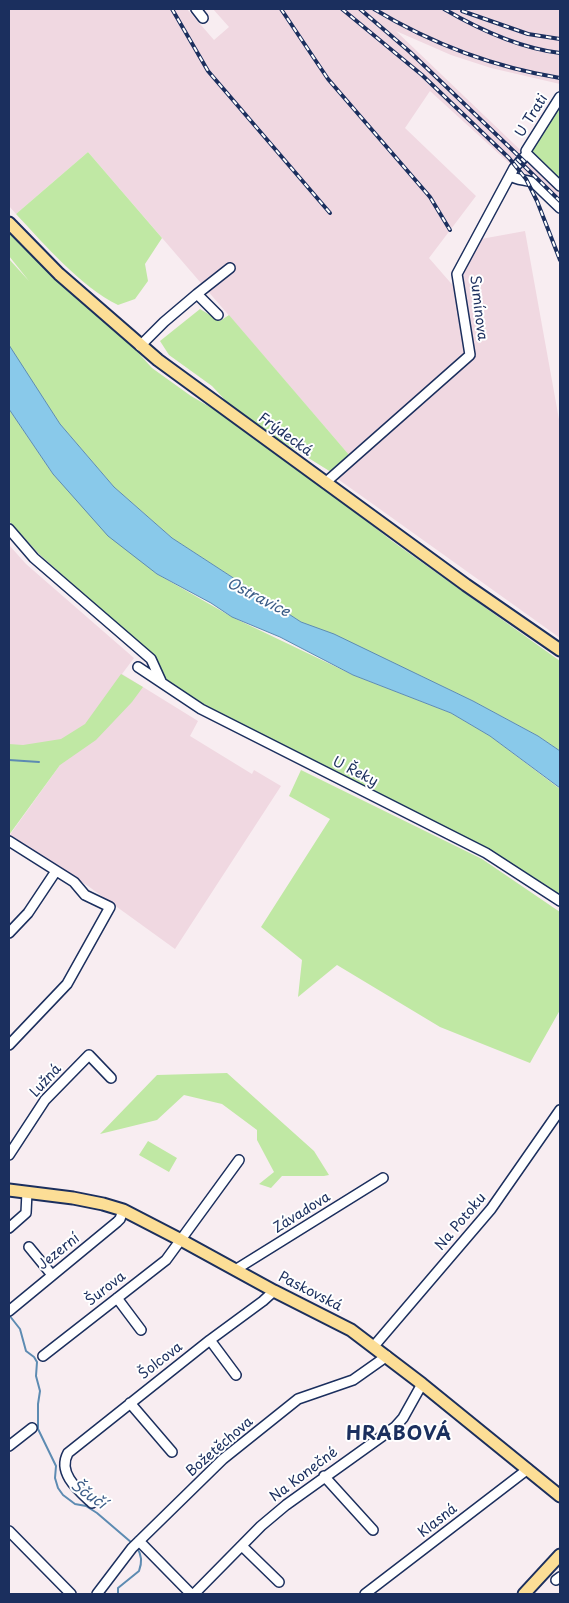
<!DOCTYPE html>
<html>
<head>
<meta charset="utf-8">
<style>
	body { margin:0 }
	#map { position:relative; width:569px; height:1603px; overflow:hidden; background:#f8edf1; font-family:"Playpen Sans",sans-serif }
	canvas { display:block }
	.frame { position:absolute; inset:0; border:10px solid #1b2f5e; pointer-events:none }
</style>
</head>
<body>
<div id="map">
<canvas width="569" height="1603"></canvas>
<div class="frame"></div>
</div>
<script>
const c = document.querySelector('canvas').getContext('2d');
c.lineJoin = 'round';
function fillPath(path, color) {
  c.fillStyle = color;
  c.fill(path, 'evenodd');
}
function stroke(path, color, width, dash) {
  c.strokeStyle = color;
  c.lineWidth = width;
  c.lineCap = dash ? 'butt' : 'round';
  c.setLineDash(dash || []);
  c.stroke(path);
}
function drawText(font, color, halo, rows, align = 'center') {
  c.font = font + ' "Playpen Sans",sans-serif';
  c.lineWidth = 4;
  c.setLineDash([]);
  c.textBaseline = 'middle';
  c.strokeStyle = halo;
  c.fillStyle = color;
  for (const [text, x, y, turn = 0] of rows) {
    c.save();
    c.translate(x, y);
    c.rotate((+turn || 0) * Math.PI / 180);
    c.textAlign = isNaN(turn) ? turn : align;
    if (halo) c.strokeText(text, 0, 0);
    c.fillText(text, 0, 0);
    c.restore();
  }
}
fillPath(new Path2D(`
	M9 9H187L214 40 229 27 213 9H560V84L491 68 451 55 396 31 560 188V207L517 165 510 164 430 91 405 128 476 196 429 258 456 289 465 346 464 356 350 456 88 152 16 214 9 206Z
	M525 231 560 425V638L335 477 475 356 460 273 481 239Z
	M9 545 26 564 134 658 122 674 198 721 190 736 252 774 254 770 281 786 175 949 88 886 9 836 60 765 9 764Z`), '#f0d8e1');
fillPath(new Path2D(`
	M560 104V181L530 151Z
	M88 152 162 238 145 264 148 281 135 299 118 305C80 286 45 245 16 214Z
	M9 231 133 347 152 368 191 396 222 414 337 498 392 541 560 661V751L538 736 473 701 387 660 301 622 172 538 114 487 60 424 9 346V259L29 281 9 256Z
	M200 309 220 321 229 315 350 456 331 472 239 415 212 386 169 355 160 341Z
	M9 409 53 474 157 574 232 617 353 675 451 713 490 736 560 789V901L486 853 162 683 141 645 39 554 9 521Z
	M121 674 143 687 132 702 96 740 60 765 9 835V744L23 745 61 739 85 724Z
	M301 770 482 859 560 912V1010L530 1063 440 1027 337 965 298 997 302 960 261 927 330 819 289 796Z
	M227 1073 314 1151 329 1175 324 1176H282L271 1188 259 1184 274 1172 257 1140V1130L222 1104 184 1095 157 1120 100 1134 157 1075Z
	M148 1141 177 1158 169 1172 139 1155Z`), '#c0e8a4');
const water = new Path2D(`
	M9 345 60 424 114 487 172 538 301 622 334 634 473 701 538 736 560 751V788L490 736 451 713 353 675 280 637 232 617 211 603 157 574 108 536 53 474 9 409Z`);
fillPath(water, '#89c9ea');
stroke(water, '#5d8bb2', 1);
stroke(new Path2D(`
	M9 760 39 762
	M9 1315 20 1329 26 1351 34 1357 37 1362 36 1376 40 1391 38 1404V1429L56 1466 55 1478 58 1488 63 1495 75 1504 86 1506 97 1513 132 1543
	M118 1594V1588L139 1571C142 1563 142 1555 137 1548`), '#5d8bb2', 2);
const minor = new Path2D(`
	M196 9 203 18
	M527 154 560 186
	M511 176C518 181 526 179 534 183L560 208
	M218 315 197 294 230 268
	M140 346 164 322 197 294
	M325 483 470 355 457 274 514 168 527 154 526 151 560 97
	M9 529 34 558 151 659 161 681
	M138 667 201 709 486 853 560 901
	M9 841 74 882 85 895 110 907 67 984 9 1045
	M9 933 28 913 56 871
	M9 1155 45 1100 89 1055 111 1078
	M9 1228 26 1213 27 1192
	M29 1247 52 1275
	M235 1270 383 1178
	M117 1298 141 1330
	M9 1311 117 1222 120 1219 123 1210
	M210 1340 236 1375
	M374 1346 491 1209 560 1110
	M43 1356 166 1260 239 1160
	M130 1403 172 1452
	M9 1446 32 1428
	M324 1476 373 1530
	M92 1503C78 1490 57 1473 68 1453L210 1340 263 1301 274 1291
	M9 1531 71 1594
	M139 1541 191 1594
	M242 1546 279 1582
	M556 1580 560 1577
	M97 1594 132 1548 223 1459 298 1399 353 1380 387 1356
	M194 1594 261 1526 286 1505 395 1427 403 1418 422 1384
	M365 1594 528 1469`);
const major = new Path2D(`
	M9 223 59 274 158 360 466 585 560 650
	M9 1190 73 1198 103 1204 123 1210 181 1240 274 1291 351 1330 422 1384 560 1496
	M524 1594 560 1555`);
stroke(minor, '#1b2f5e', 12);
stroke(major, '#1b2f5e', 15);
stroke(minor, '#fff', 9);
stroke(major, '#fcde96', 11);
const rail = new Path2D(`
	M172 9 208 71 330 213
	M281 9 328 79 430 197 450 230
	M342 9 422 75 509 158 526 179 537 201 560 260
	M360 9 410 52 525 162
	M374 9C432 44 493 67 560 78
	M444 9C480 30 519 48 560 53
	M462 11 528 34 560 39
	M517 159 560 201`);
stroke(rail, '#1b2f5e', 4);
stroke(rail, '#fff', 2, [5.5]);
drawText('14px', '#1b2f5e', '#fff', [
	["U Trati",532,116,-58],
	["Sumínova",478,308,83],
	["Frýdecká",285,435,36],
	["U Řeky",355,772,27],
	["Lužná",46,1081,-48],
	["Závadova",302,1213,-32],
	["Na Potoku",461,1222,-50],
	["Jezerní",59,1252,-39],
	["Šurova",106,1289,-38],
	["Paskovská",310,1292,27],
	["Šolcova",161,1361,-38],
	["Božetěchova",220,1447,-41],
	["Na Konečné",304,1475,-37],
	["Klasná",438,1521,-38]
]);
drawText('italic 15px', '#3c5d88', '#fff', [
	["Ostravice",258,598,27],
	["Ščučí",88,1495,34]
]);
c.letterSpacing = '1px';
drawText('bold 19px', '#1b2f5e', '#fff', [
	["HRABOVÁ",399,1435]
]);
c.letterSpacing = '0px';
</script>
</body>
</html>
